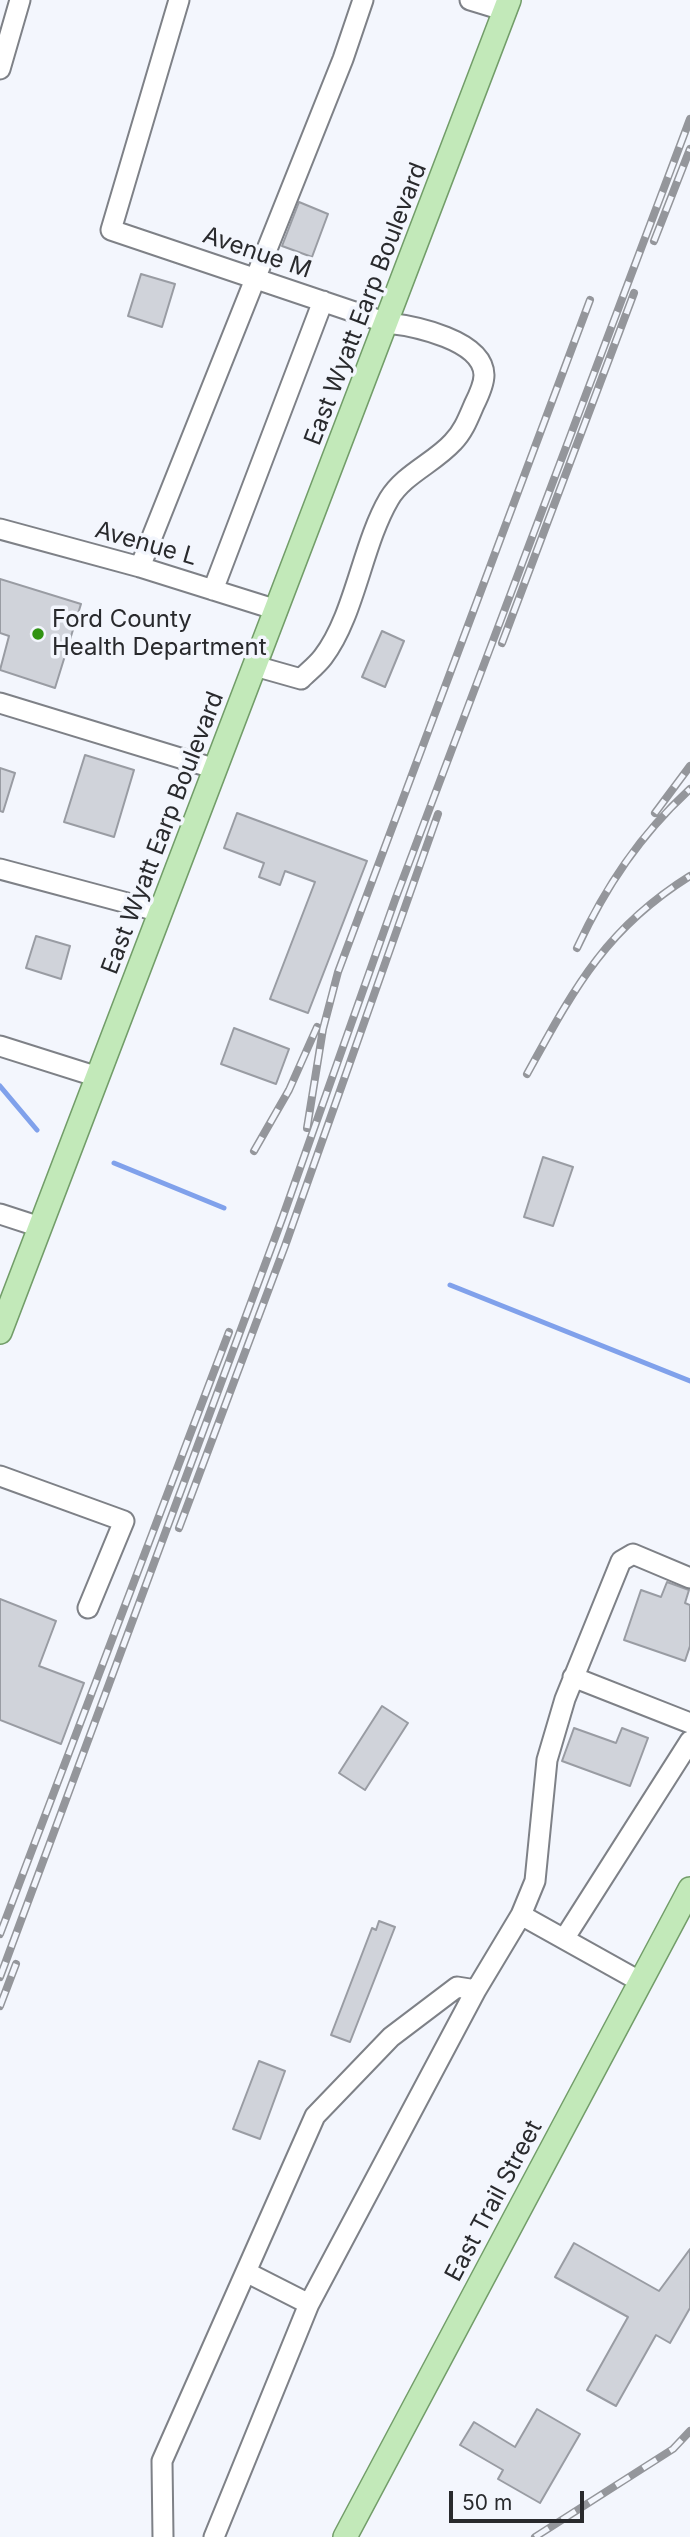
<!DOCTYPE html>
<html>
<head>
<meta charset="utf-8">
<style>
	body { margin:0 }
	#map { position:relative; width:690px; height:2537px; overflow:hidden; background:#f3f6fd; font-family:Inter,sans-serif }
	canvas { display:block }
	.scale { position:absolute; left:449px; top:2491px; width:135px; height:32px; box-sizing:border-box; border:4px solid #292a2d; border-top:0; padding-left:9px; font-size:21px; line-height:24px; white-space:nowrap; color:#292a2d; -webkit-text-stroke:5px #f3f6fd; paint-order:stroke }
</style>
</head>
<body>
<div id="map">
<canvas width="690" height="2537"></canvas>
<div class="scale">50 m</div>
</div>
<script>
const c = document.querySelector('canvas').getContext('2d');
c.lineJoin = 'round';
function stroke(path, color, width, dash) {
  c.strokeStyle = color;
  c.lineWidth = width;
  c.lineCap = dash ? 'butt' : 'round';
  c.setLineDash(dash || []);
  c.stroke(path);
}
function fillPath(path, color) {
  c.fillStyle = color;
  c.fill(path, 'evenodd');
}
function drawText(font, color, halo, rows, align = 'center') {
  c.font = font + ' Inter,sans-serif';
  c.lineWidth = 7;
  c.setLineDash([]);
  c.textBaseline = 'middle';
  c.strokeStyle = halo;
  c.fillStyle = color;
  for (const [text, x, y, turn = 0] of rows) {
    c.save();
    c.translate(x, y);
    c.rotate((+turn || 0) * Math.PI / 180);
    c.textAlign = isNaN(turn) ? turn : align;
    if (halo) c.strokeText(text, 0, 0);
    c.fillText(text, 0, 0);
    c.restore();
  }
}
stroke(new Path2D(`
	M0 1086 37 1130
	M114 1163 224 1208
	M450 1285 690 1381`), '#80a1eb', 5);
const building = new Path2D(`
	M299 202 328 214 312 257 282 246Z
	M141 274 175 284 162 327 128 316Z
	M0 579 81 604 55 688 0 670 9 636 0 633Z
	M382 631 404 641 385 687 362 677Z
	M85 755 134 770 114 837 64 822Z
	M0 768 15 773 3 812 0 811Z
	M237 813 367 861 308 1013 270 999 315 882 285 871 280 885 259 877 264 863 224 848Z
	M36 936 70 946 61 979 26 968Z
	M234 1028 289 1049 276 1084 221 1064Z
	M543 1157 573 1167 553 1226 524 1217Z
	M667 1582 689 1590 685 1603 690 1605V1646L685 1661 624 1640 641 1590 661 1597Z
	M0 1599 56 1621 39 1666 84 1683 61 1744 0 1720Z
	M382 1706 408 1723 365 1790 339 1773Z
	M574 1728 616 1743 622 1728 648 1738 630 1786 562 1761Z
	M379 1921 395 1927 350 2042 331 2035 372 1928 376 1930Z
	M259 2061 285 2071 260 2139 233 2129Z
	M574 2243 659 2291 690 2249V2308L670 2343 656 2335 616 2406 587 2390 628 2317 555 2277Z
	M537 2409 580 2434 540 2503 498 2479 503 2470 460 2445 474 2422 515 2447Z`);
fillPath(building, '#d0d3da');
stroke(building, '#999ca3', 2);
const minor = new Path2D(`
	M179 0 111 230 387 323C415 326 483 340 484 375 484 385 478 397 474 405 468 419 463 432 453 442 434 463 404 474 389 499 362 545 355 615 323 657 317 665 308 672 301 679L255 666
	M470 0 506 11
	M0 69 20 0
	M0 529 140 567 277 610
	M140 567 343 59 363 0
	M213 590 323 301
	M0 703 216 769
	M0 869 161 912
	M0 1046 98 1077
	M0 1214 40 1227
	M0 1476 124 1521 88 1608
	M573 1677 690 1723
	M521 1915 641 1982
	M564 1939 690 1741
	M246 2272 309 2304
	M163 2537 162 2461 315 2116 391 2037 457 1987 476 1990 521 1915 535 1881 547 1760 565 1699 621 1561 633 1554 690 1578
	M214 2537 309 2304 476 1990`);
const major = new Path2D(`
	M0 1332 509 0
	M345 2537 690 1889`);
stroke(minor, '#7e8187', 23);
stroke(major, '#729d69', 26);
stroke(minor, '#fff', 19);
stroke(major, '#c2e9b9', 23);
const rail = new Path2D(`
	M654 241 690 149
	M502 643 634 293
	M655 813 690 766
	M577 948C606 886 640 835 690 789
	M527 1074C574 989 605 929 690 876
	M307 1128 323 1029 338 972 590 300
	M254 1151 289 1090 317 1027
	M179 1528 285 1246 438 814
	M0 1934 229 1332
	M0 1977 282 1219 395 900 690 119
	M0 2006 16 1964
	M535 2537 673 2449 690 2431`);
stroke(rail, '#94969b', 8);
stroke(rail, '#f3f6fd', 5, [16]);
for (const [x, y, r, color] of [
	[38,634,7,"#319313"]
]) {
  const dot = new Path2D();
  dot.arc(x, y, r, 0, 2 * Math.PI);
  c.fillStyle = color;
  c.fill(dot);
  stroke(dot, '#f3f6fd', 2.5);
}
drawText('24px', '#292a2d', '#f3f6fd', [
	["Avenue M",257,253,19],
	["East Wyatt Earp Boulevard",366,304,-69],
	["Avenue L",146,544,16],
	["East Wyatt Earp Boulevard",163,833,-69],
	["East Trail Street",494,2201,-62]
]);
drawText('24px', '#292a2d', '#f3f6fd', [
	["Ford County",52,620],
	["Health Department",52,648]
], 'left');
</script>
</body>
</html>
